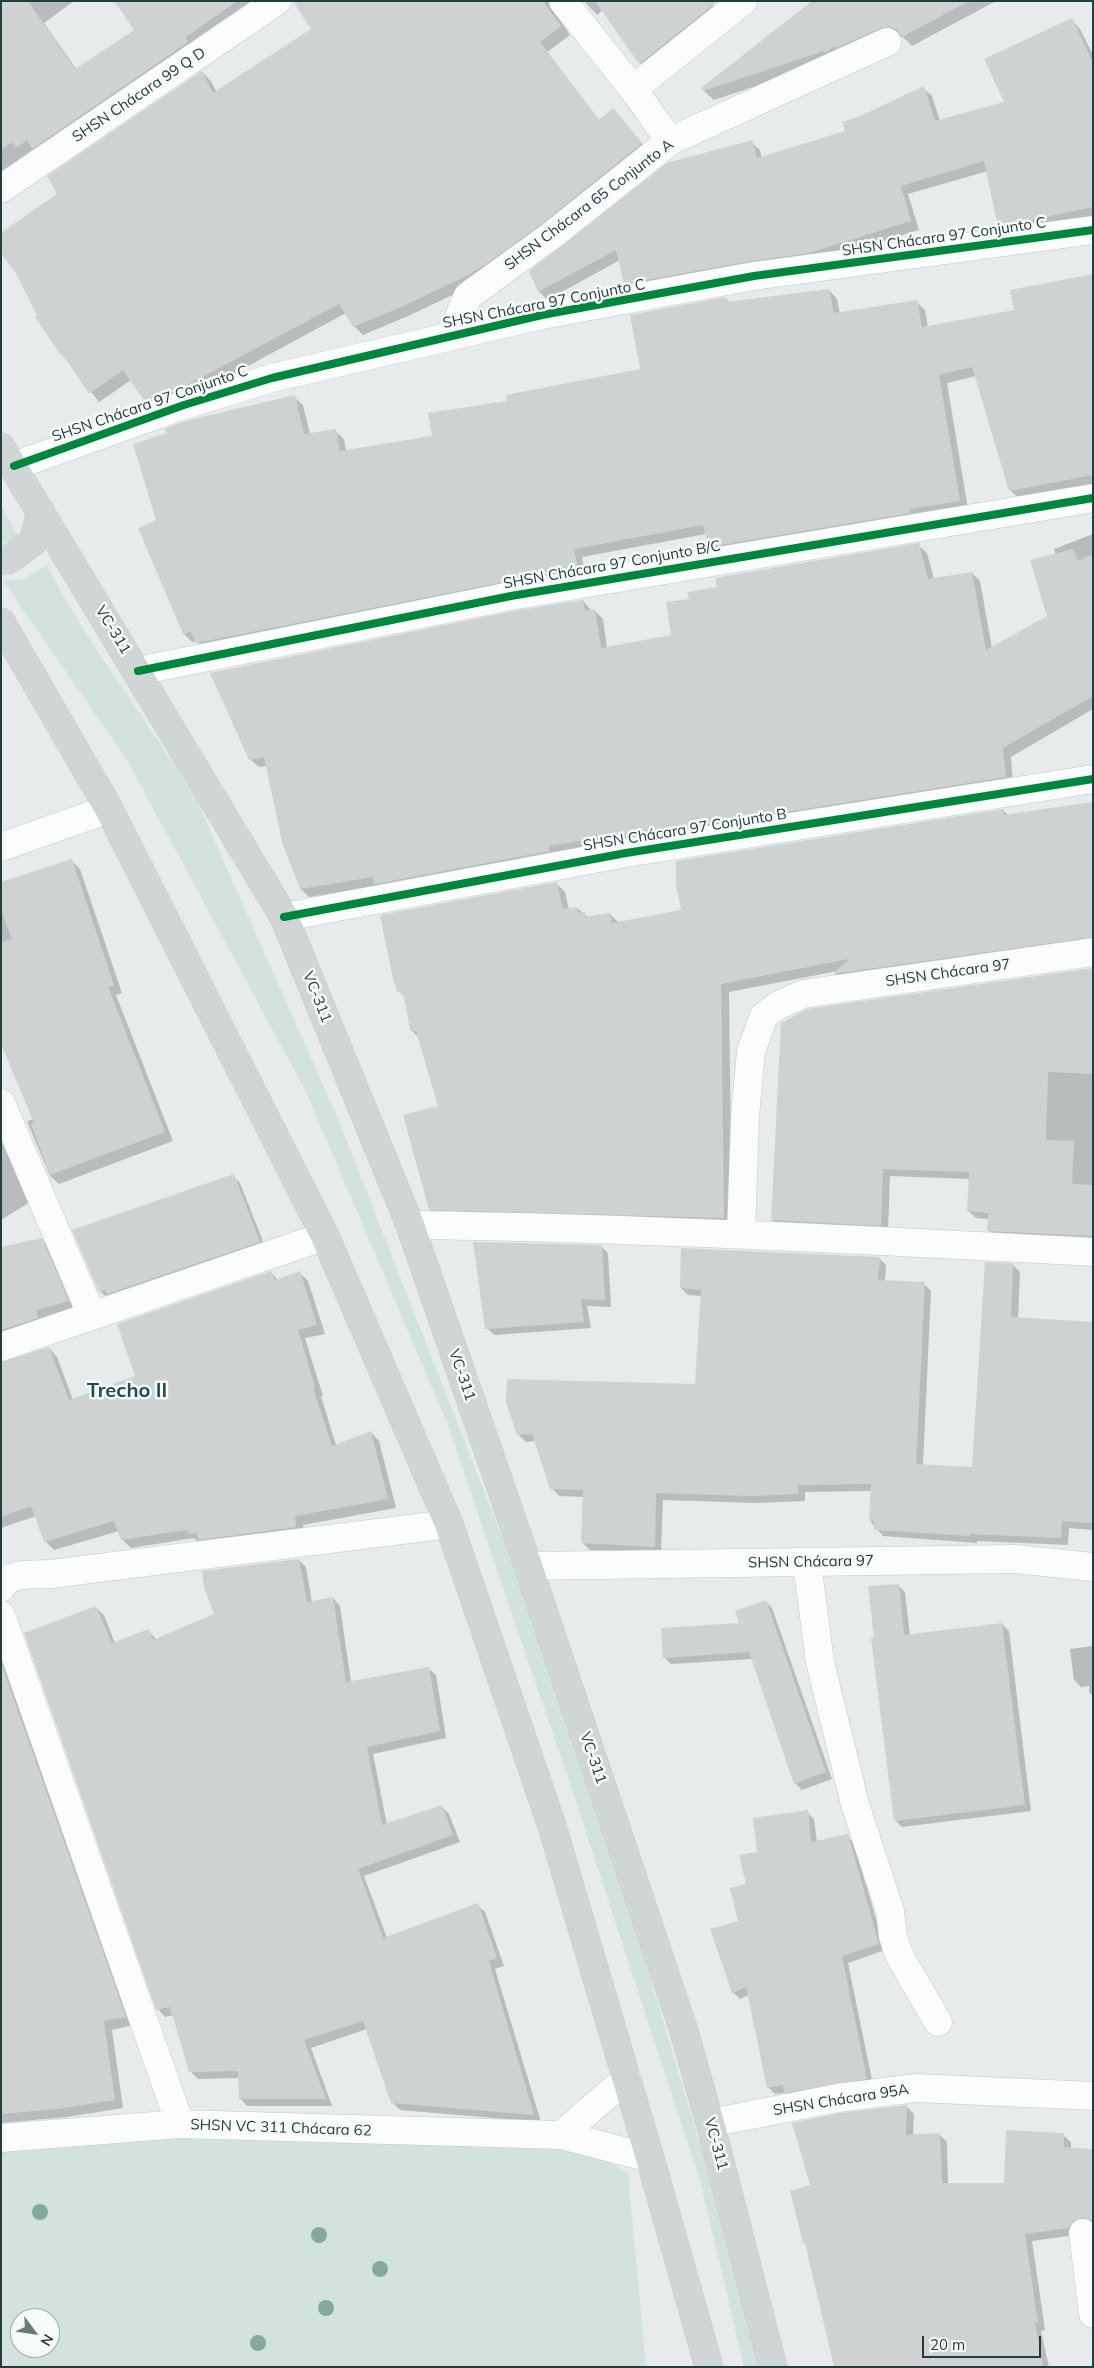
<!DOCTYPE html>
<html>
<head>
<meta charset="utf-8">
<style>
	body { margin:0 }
	#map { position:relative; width:1094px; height:2368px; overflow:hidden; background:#e7ebeb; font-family:Mulish,sans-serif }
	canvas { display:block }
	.frame { position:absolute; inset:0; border:2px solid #253d3e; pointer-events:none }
	.north { position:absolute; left:10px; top:2308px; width:50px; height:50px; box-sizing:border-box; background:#f6faf9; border:1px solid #a2aeae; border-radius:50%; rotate:121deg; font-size:14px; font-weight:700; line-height:20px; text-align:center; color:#253d3e }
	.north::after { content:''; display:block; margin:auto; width:18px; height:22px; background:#697a7b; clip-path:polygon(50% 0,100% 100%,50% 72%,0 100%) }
	.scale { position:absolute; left:922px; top:2336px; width:119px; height:22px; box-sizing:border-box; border:2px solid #253d3e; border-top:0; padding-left:6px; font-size:15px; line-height:18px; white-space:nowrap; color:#253d3e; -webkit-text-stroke:4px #f6faf9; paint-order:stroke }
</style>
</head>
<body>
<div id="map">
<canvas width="1094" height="2368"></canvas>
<div class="frame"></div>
<div class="north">N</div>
<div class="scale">20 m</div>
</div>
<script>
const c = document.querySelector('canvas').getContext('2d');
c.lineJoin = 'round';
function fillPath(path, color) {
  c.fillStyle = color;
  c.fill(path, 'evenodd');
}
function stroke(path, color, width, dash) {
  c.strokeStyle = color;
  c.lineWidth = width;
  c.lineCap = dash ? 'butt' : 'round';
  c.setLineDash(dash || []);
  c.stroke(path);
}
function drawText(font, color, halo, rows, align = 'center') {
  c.font = font + ' Mulish,sans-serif';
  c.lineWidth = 5;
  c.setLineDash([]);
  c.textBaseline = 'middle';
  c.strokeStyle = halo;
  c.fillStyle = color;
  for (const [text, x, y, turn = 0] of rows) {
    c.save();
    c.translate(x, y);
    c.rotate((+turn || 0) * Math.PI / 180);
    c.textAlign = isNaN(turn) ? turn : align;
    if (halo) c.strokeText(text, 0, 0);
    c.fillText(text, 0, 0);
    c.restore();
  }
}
fillPath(new Path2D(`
	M1 505 19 538 1 544Z
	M47 565C89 648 150 722 198 803L339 1121 506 1547 621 1879 761 2350 764 2367H744L700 2180 571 1787 447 1423 306 1092 127 760 3 581 24 579Z
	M180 2124 561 2135 628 2173 646 2367H1V2140ZM20 2318H50V2348H20Z`), '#d2e3dd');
fillPath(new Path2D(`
	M1 1H74L44 23 77 70 136 30 116 1H258L42 157 34 149 1 173Z
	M294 1H559L556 14 570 35 547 52 600 121 613 110 650 153 478 283 408 316 363 335 354 326 346 313 187 399 155 410 131 380 99 402 61 353 38 316 59 195 202 72 211 81 217 93 313 29Z
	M584 1H710L720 15 649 72 640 63 603 10 597 15Z
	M814 1H996L912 46 903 37H891L834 60 714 100 704 91Z
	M1072 20 1080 29 1093 55V218L1008 235 999 226 988 171 908 194 919 230 818 261 634 292 626 283 620 260 547 300 539 291 751 142 760 150 762 158 847 132 859 118 923 88 932 96 940 121 1006 103Z
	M1093 274V487L1019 499 1010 490 976 376 947 383 968 509 718 555 709 546 706 534 582 557 586 577 206 651 197 641 192 642 184 634 158 521 294 397 303 405 310 434 335 431 344 439 346 451 434 437 509 402 641 370 725 298 730 303 829 290 837 299 840 314 916 302 925 310 928 328 1016 311Z
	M1093 534V709L1011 757 1013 785 309 897 301 889 267 766 259 767 250 759 583 601 592 611H595L603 619 607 648 673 636 690 600 718 588 918 545 927 553 934 579 972 573 980 581 992 648 1048 617 1056 555 1054 549Z
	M1093 803V946L843 982 835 974 838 971 729 992 732 1226 438 1218 430 1209 440 1107 420 1039 412 1031 406 998 398 991 556 883 565 892 569 910 577 908 588 917 610 914 619 923 682 911 1003 810 1009 816Z
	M71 860 80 869 122 993 116 995 173 1141 59 1184 50 1176 27 1121 34 1119 1 1041V884Z
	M1093 969V1243L996 1238 988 1230 989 1219 976 1218 968 1211 970 1179 890 1176 888 1232 780 1227 772 1220Z
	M1 1137 30 1202 1 1220Z
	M233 1176 240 1183 266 1249 107 1298 100 1291Z
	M41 1239 50 1248 76 1309 1 1343V1248Z
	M601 1246 608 1253 611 1307 587 1306 591 1328 494 1335 487 1328Z
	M879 1258 886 1265 885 1281 924 1284 931 1291 923 1465 973 1468 1013 1265 1020 1272 1018 1319 1093 1323V1530L1069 1528 1068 1545 977 1541V1543L883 1536 870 1521 872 1491 805 1492V1501L756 1503 663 1500 661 1553 590 1550 583 1543 584 1497 559 1496 552 1488 536 1441 526 1442 518 1434 697 1385 702 1296 688 1295 681 1288Z
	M271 1272 278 1280 299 1272 308 1281 325 1334 305 1338 323 1396H321L336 1445 371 1432 379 1441 396 1508 303 1525 304 1536 198 1542 194 1538 131 1548 122 1539 119 1531 54 1550 46 1542 36 1516 1 1528V1363L49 1348 57 1357 73 1400 137 1377Z
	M299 1560 306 1567 312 1602 333 1598 340 1606 351 1682 428 1668 436 1675 446 1738 373 1754 387 1825 441 1806 449 1814 460 1842 364 1876 387 1938 477 1905 485 1912 504 1966 495 1969 541 2122 400 2110 392 2102 367 2029 311 2048 332 2106H247L240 2098 239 2078 198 2079 190 2071 174 2015 165 2017 158 2009 96 1608 104 1615 115 1643 148 1630 156 1639 215 1615Z
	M898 1585 905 1592 910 1636 1002 1624 1009 1631 1031 1811 902 1827 895 1820 876 1640Z
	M765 1601 772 1608 832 1779 802 1790 795 1783 752 1659 671 1664 664 1657 740 1624Z
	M1093 1646V1696L1089 1692V1686L1081 1687 1074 1680 1070 1649Z
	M1 1649 133 2025 112 2030 123 2108 67 2117 1 2123Z
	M807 1812 814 1819 817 1842 847 1836 854 1843 885 1950 848 1963 873 2085 792 2099 785 2093 775 2094 768 2087 749 1995 740 1999 733 1992 739 1922 747 1885 758 1853Z
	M906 2106 914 2114 913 2136 939 2134 947 2142 948 2184H1005L1063 2135 1071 2142V2148L1093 2150V2225L1076 2235 1032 2241 1045 2330 1041 2331 1049 2367H835L812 2186Z`), '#0003');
fillPath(new Path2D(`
	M1 1H28L75 69 134 30 114 1H237L186 37 188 42 32 149 27 140 16 148 12 142 1 149Z
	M293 1H543L561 26 540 42 599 120 613 108 642 143 543 223 486 264 468 275 399 308 353 327 339 304 178 390 145 402 123 370 89 394 62 353 60 354 35 317 37 316 17 275 1 253V233L57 194 47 176 202 71 213 93 311 29Z
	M595 1H718L639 64Z
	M812 1H969L902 37 896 29 889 27 881 28 836 48 835 46 825 53 824 51 703 91 701 88Z
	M1072 18 1093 63V207L998 227 984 161 901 186 911 221 809 253 751 261 624 284 616 250 538 292 529 271 667 163 752 140 757 158 845 131 842 122 858 117 924 86 935 121 1004 102 984 59Z
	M1093 274V475L1009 491 972 367 939 375 960 501 910 509V513L708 547 703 525 574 549 578 569 508 581 196 643 191 632 183 634 138 528 156 520 133 444 167 433 164 429 189 420 295 395 304 434 336 429 340 451 432 436 428 413 507 401 506 395 640 369 630 315 726 297 727 302 829 289 834 313 917 300 922 327 1014 310 1010 290Z
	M919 543 928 579 972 572 986 650 1047 616 1030 560 1073 549 1078 561 1093 554V696L1003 748 1006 777 678 829 679 825 549 846 550 851 374 884 373 877 300 889 282 842 264 757 249 760 210 673 514 611 583 600 585 611 595 609 601 648 671 635 666 602 689 599 687 592 717 587 715 578Z
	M1093 802V937L833 974 849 959 721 984 724 1218 429 1210 403 1115 438 1106 416 1031H410L404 996 397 991 393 979 380 915 557 882 563 909 577 907 578 913 585 912V917L610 913 612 923 681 910 676 885V861L1004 809 1003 815Z
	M72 859 114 985 108 987 165 1132 50 1175 31 1124 34 1123 1 1044V943L12 939 1 910V882Z
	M1093 968V1074L1048 1072 1046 1140 1074 1141 1072 1184 1093 1185V1236L987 1231 988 1213 967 1211 969 1172 883 1169 881 1226 771 1220 781 1023 807 1009Z
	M234 1174 260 1242 107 1294 105 1290 99 1292 72 1230Z
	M42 1238 69 1301 36 1310 38 1318 1 1330V1247Z
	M473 1242 602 1245 605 1300 581 1299 584 1322 485 1329Z
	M681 1248 880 1257 878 1280 925 1282 916 1464 972 1467 985 1262 1013 1263 1011 1317 1093 1322V1523L1062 1521 1061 1538 970 1534V1536L874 1530V1521H869L871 1484 798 1485V1494L748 1496 656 1493 655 1547 581 1543 583 1490 550 1489 532 1434 517 1435 506 1402 507 1379 695 1384 701 1290 680 1288Z
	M271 1271 275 1280 300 1271 317 1325 298 1330 315 1387 313 1388 332 1446 371 1431 388 1499 295 1516 296 1527 198 1540 197 1533 188 1534 187 1530 121 1540 114 1521 44 1542 31 1506 1 1517V1362L49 1347 69 1400 135 1376 117 1324Z
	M299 1559 307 1602 333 1597 346 1682 429 1667 440 1731 367 1747 382 1825 442 1805 453 1835 358 1869 383 1938 478 1903 497 1958 489 1961 534 2115 391 2103 363 2021 304 2040 326 2099H239L238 2071 189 2072 170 2007 156 2010 24 1633 96 1606 112 1643 149 1629 153 1640 214 1614 204 1588 202 1571Z
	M899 1584 904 1635 1002 1623 1025 1805 894 1821 871 1638H874L868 1586Z
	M766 1600 826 1772 794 1784 749 1652 663 1658 661 1628 739 1623 735 1611Z
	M1 1663 126 2017 104 2021 115 2100 57 2109 1 2114Z
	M808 1810 811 1842 848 1834 879 1944 842 1956 867 2079 784 2093 783 2085 767 2088 746 1987 732 1993 710 1929 738 1921 730 1888 746 1884 739 1855 757 1852 753 1818Z
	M907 2105 906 2135 940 2133 942 2183H1004L1006 2130 1064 2133V2147L1093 2149V2221L1081 2218 1073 2221 1068 2228 1025 2234 1038 2323H1035L1043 2367H834L805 2243H803L790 2191 810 2185 792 2123 840 2113Z`), '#ced3d2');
const minor = new Path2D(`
	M563 1 633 89 670 141
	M633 89 743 1
	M1 189 277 1
	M458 334 459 316 468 296 552 235 670 141 887 42
	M14 466 184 405 272 378 542 315 754 276 1093 230
	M138 671 511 596 1093 498
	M1 847 109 809
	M284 917 626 853 1093 779
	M1 1103 92 1316
	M410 1225C638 1228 865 1240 1093 1252
	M741 1233 745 1117 751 1051 764 1016 777 1006 803 994 1093 952
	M1 1347 325 1236
	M807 1563 820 1662 855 1804 890 1911 893 1936 899 1955 938 2022
	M528 1566 1015 1559 1093 1567
	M1 1588C8 1571 36 1575 51 1574L449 1524
	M1 1615 180 2124
	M710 2123 838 2098 916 2088 1093 2096
	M561 2135 627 2078
	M1 2138 180 2124 561 2135 650 2158
	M1083 2233 1093 2314`);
const major = new Path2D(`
	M1 447 284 917 410 1225 528 1566 683 2028 710 2123 773 2367
	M1 560H8L33 542 41 512
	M1 622 109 809 325 1236 449 1524 552 1826 650 2158 709 2367`);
stroke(minor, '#c4c8c8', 29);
stroke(major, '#c2caca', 29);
stroke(minor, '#fbfcfc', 28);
stroke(major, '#d0d6d6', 28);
stroke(new Path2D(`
	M14 466 184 405 272 378 542 315 754 276 1093 230
	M138 671 511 596 1093 498
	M284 917 626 853 1093 779`), '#00873e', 8);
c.fillStyle = '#83a99f';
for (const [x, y] of [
	[40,2212],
	[319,2235],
	[380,2269],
	[326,2308],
	[258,2343]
]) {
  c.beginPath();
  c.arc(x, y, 8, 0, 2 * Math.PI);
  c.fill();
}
drawText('15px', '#253d3e', '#f6faf9', [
	["SHSN Chácara 99 Q D",139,95,-34],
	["SHSN Chácara 65 Conjunto A",589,205,-37],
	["SHSN Chácara 97 Conjunto C",944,237,-8],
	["SHSN Chácara 97 Conjunto C",544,304,-11],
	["SHSN Chácara 97 Conjunto C",150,404,-19],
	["SHSN Chácara 97 Conjunto B/C",612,565,-10],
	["VC-311",113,630,59],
	["SHSN Chácara 97 Conjunto B",685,830,-9],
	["SHSN Chácara 97",948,973,-8],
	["VC-311",317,997,68],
	["VC-311",462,1375,71],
	["SHSN Chácara 97",811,1562,-1],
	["VC-311",593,1758,71],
	["SHSN Chácara 95A",841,2100,-9],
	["SHSN VC 311 Chácara 62",281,2128,2],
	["VC-311",716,2144,75]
]);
drawText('bold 20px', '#224c4f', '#f6faf9', [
	["Trecho II",127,1391]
]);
</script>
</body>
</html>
